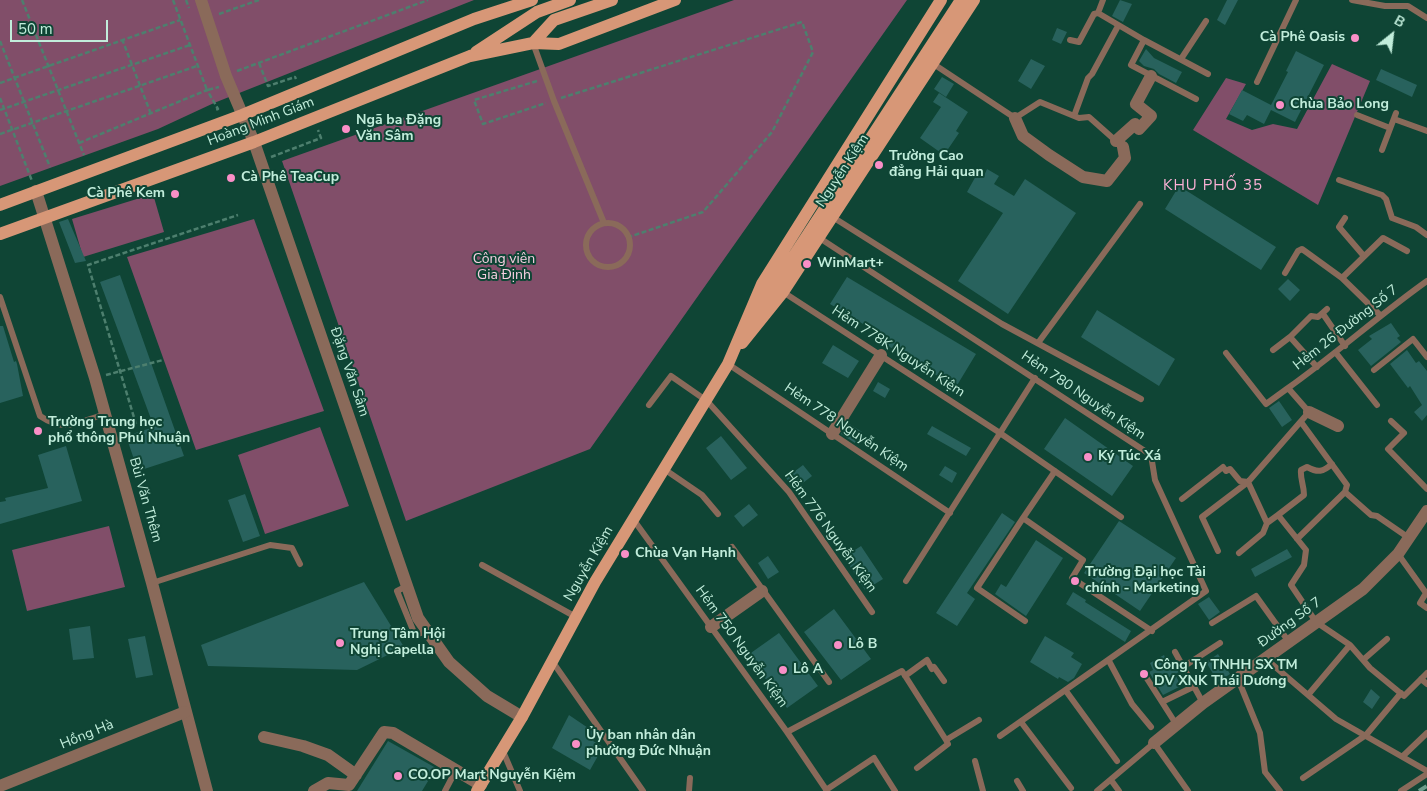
<!DOCTYPE html>
<html>
<head>
<meta charset="utf-8">
<style>
	body { margin:0 }
	#map { position:relative; width:1427px; height:791px; overflow:hidden; background:#0f4535; font-family:"Nunito Sans",sans-serif }
	canvas { display:block }
	.north { position:absolute; left:1367px; top:10px; width:50px; height:50px; -webkit-text-stroke:4px #0f4535; paint-order:stroke; rotate:29deg; font-size:14px; font-weight:700; line-height:20px; text-align:center; color:#c1eddb }
	.north::after { content:''; display:block; margin:auto; width:18px; height:22px; background:#c1eddb; clip-path:polygon(50% 0,100% 100%,50% 72%,0 100%) }
	.scale { position:absolute; left:10px; top:20px; width:98px; height:22px; box-sizing:border-box; border:2px solid #c1eddb; border-top:0; padding-left:6px; font-size:15px; line-height:18px; white-space:nowrap; color:#c1eddb; -webkit-text-stroke:4px #0f4535; paint-order:stroke }
</style>
</head>
<body>
<div id="map">
<canvas width="1427" height="791"></canvas>
<div class="north">B</div>
<div class="scale">50 m</div>
</div>
<script>
const c = document.querySelector('canvas').getContext('2d');
c.lineJoin = 'round';
function fillPath(path, color) {
  c.fillStyle = color;
  c.fill(path, 'evenodd');
}
function stroke(path, color, width, dash) {
  c.strokeStyle = color;
  c.lineWidth = width;
  c.lineCap = dash ? 'butt' : 'round';
  c.setLineDash(dash || []);
  c.stroke(path);
}
function drawText(font, color, halo, rows, align = 'center') {
  c.font = font + ' "Nunito Sans",sans-serif';
  c.lineWidth = 4;
  c.setLineDash([]);
  c.textBaseline = 'middle';
  c.strokeStyle = halo;
  c.fillStyle = color;
  for (const [text, x, y, turn = 0] of rows) {
    c.save();
    c.translate(x, y);
    c.rotate((+turn || 0) * Math.PI / 180);
    c.textAlign = isNaN(turn) ? turn : align;
    if (halo) c.strokeText(text, 0, 0);
    c.fillText(text, 0, 0);
    c.restore();
  }
}
fillPath(new Path2D(`
	M0 0H474L214 103 158 129 0 186Z
	M734 0H907L590 449 406 521 282 161Z
	M1332 64 1370 81 1318 205 1193 130 1226 78 1246 84 1226 119 1252 130 1273 124 1297 129Z
	M153 194 164 232 83 257 72 219Z
	M254 219 324 411 196 450 127 257Z
	M320 427 349 506 265 534 238 455Z
	M109 526 125 587 27 611 12 550Z`), '#814e69');
fillPath(new Path2D(`
	M1120 0 1132 4 1123 22 1112 16Z
	M1227 0H1238L1225 25 1217 20Z
	M1057 28 1067 32 1061 44 1052 40Z
	M1146 49 1154 58 1182 72 1176 83 1159 74 1154 69 1144 66 1139 61Z
	M1296 51 1324 65 1295 122 1271 110 1264 124 1247 115 1243 121 1229 114 1242 90 1271 105 1288 72 1286 71Z
	M1031 59 1045 66 1031 89 1018 81Z
	M1381 69 1417 85 1412 97 1376 80Z
	M942 77 954 84 946 97 934 89Z
	M939 93 968 112 956 131 959 133 944 155 920 138 941 107 933 102Z
	M987 169 999 176 994 184 1014 196 1025 179 1076 213 1008 314 958 281 1003 213 967 192 977 174 983 178Z
	M1179 186 1276 247 1261 270 1165 209Z
	M68 219 86 261 75 263 59 222Z
	M120 275 184 456 138 471 126 436 154 427 100 282Z
	M847 277 976 354 956 387 875 338 878 333 830 304Z
	M1288 279 1300 290 1290 301 1278 289Z
	M1097 310 1175 359 1159 386 1081 337Z
	M1391 323 1400 336 1397 338 1401 342 1371 366 1358 350 1372 339 1369 336Z
	M0 326H3L14 362 16 361 17 364 23 396 0 403Z
	M833 345 859 361 848 378 822 363Z
	M1407 350 1416 363 1419 361 1427 371V415L1422 421 1414 412 1422 405 1410 386 1408 388 1390 364Z
	M878 382 890 389 885 398 873 391Z
	M1279 401 1292 420 1282 427 1269 408Z
	M1065 418 1133 466 1112 496 1044 449Z
	M848 423 862 432 855 443 841 434Z
	M932 426 971 448 966 456 927 434Z
	M721 436 747 468 731 480 706 448Z
	M66 446 82 501 0 524V502L6 501 5 498 48 488 38 455Z
	M803 465 812 476 795 489 786 478Z
	M945 466 957 473 952 483 939 475Z
	M245 494 260 536 243 542 228 500Z
	M749 504 758 515 743 527 734 516Z
	M1002 513 1015 522 967 593 975 599 957 626 936 613Z
	M1119 521 1176 558 1140 611 1084 573Z
	M1036 540 1063 558 1026 616 995 594 1001 584 1006 587Z
	M861 546 883 579 865 590 844 557Z
	M1287 549 1292 557 1255 577 1251 569Z
	M768 556 779 572 768 579 758 563Z
	M364 582 404 647 357 670 208 666 201 645Z
	M1073 592 1086 600 1085 602 1131 631 1125 642 1066 604Z
	M1209 597 1220 612 1209 620 1198 604Z
	M834 609 871 659 841 680 804 632Z
	M90 626 94 658 73 660 69 629Z
	M779 633 818 686 787 708 748 655Z
	M145 636 153 675 136 678 128 639Z
	M1045 636 1074 653 1071 657 1082 664 1074 678 1068 682 1059 677 1058 679 1030 662Z
	M1218 654 1230 674 1218 682 1206 662Z
	M1164 655 1169 666 1173 663 1179 672 1175 674 1181 686 1163 695 1149 672 1153 670 1150 663Z
	M1371 689 1380 697 1372 709 1363 702Z
	M569 715 597 734 593 741 603 747 590 770 552 748Z
	M388 741 436 768 422 791H357Z`), '#28625d');
stroke(new Path2D(`
	M22 0 84 155
	M173 0 207 90 219 87
	M186 0 189 8
	M219 14 259 0
	M122 39 151 114
	M0 41 50 167
	M259 63 268 86 295 77 296 79
	M237 71 428 0
	M537 81 474 100 483 124 546 103
	M0 83 180 20
	M0 98 32 181
	M561 98 802 22 813 52 772 132 703 212 629 237
	M0 110 190 45
	M0 134 197 66
	M79 143 207 90 218 109 215 110
	M271 157 321 138 318 130
	M106 375 163 360
	M136 424 88 265 238 215`), '#4d7f6e', 2.5, [5, 2.5]);
stroke(new Path2D(`
	M1103 0 1098 13 1144 40 1131 65 1196 99
	M1352 0 1385 6H1408L1427 18
	M1070 40 1079 42 1094 14 1098 13
	M1144 40 1208 74
	M533 43 554 101 604 223
	M1181 59 1206 21
	M932 63 1015 118 1040 102 1079 118 1089 117 1116 141
	M1257 82 1296 0
	M1357 115 1390 128
	M1074 116 1088 78 1092 74 1118 26
	M1394 119 1427 131
	M1382 150 1396 113
	M1339 180 1382 195 1386 199 1392 218 1416 227 1427 235
	M831 216 1002 324 1141 399
	M1345 218 1339 227 1363 255
	M586 245a22 22 0 1 1 44 0a22 22 0 1 1-44 0Z
	M818 237 1151 455 1155 480 1206 591 1000 736
	M1285 273 1298 251 1302 249 1342 278 1380 315
	M1342 278 1383 238 1407 251
	M783 292 1000 433 1121 517
	M0 297 40 416C65 433 79 422 105 414
	M1323 314 1345 346
	M1290 337 1317 367
	M1038 343 1140 204
	M1273 350 1290 337 1311 316 1318 317 1327 309
	M1226 353 1266 404 1288 388
	M1336 353 1377 405
	M728 364 950 513
	M1374 370 1413 339 1427 357
	M649 405 671 376 707 401 789 492 872 612
	M1391 421 1404 433 1388 449 1427 489
	M1301 422 1347 485 1345 492 1371 515 1377 516 1409 538
	M664 469 702 495 718 514
	M1182 499 1223 467 1226 471 1230 469 1240 481 1248 482 1267 523 1278 515 1306 550 1304 565 1291 585 1316 622 1350 645 1370 668 1404 696 1427 673
	M1278 515 1304 495C1304 485 1300 479 1301 470L1307 467C1318 473 1323 472 1332 464
	M1023 518 1055 471
	M633 519 787 732 827 791
	M1297 539 1345 492
	M732 547 829 682
	M1218 551 1202 517 1248 482 1309 412 1288 388C1336 354 1379 315 1427 281
	M1239 553 1263 533 1267 523
	M1398 554 1426 593 1420 603 1427 608
	M482 565 576 617
	M906 581 1035 378
	M152 583 270 545 292 548 300 564
	M407 586 397 591 415 635 427 631
	M1025 621 977 588 1023 518 1083 560 1072 578 1152 631
	M1212 623 1256 596 1289 642
	M1175 652 1203 703
	M1266 659 1336 719 1427 771
	M1363 660 1387 639
	M552 661 643 791
	M1109 661 1132 704 1151 727
	M1183 667 1220 643
	M1144 674 1176 724
	M905 676 927 660 932 669 934 667 944 681
	M1238 679 1260 733 1265 772 1280 791
	M1421 679 1427 684
	M1066 691 1117 761
	M1308 695 1350 645
	M1162 702 1193 687
	M1021 722 1071 788
	M787 732 902 671 946 740 979 720
	M502 749 520 791
	M1403 756 1427 733
	M975 761 983 791
	M917 768 948 744 946 740
	M1303 778 1366 735 1401 693
	M1111 780 1119 791
	M1017 781 1023 791
	M826 790 874 758 895 791
	M445 791 456 770
	M689 791 690 778
	M1097 791 1154 743 1188 791
	M1401 791 1427 774`), '#8a6a5a', 6);
stroke(new Path2D(`
	M1015 118 1023 136 1049 155 1083 177 1107 181 1125 158 1123 147
	M1116 141 1135 124 1139 129 1151 116 1136 104 1151 76
	M36 191 95 378 152 583 207 791
	M1309 412 1338 426
	M832 434 881 355
	M711 627 762 591
	M264 737 303 746 328 755 356 775
	M1154 743 1203 703 1363 589 1398 554 1427 511
	M314 791 328 783 349 785 384 732 393 733 481 785`), '#8a6a5a', 12);
stroke(new Path2D(`
	M201 0 226 76 254 142 418 618 449 662 487 696 522 717
	M0 786 185 712`), '#8a6a5a', 12);
stroke(new Path2D(`
	M533 43 554 20 612 0
	M476 52 537 12 570 0
	M0 205 242 115 474 19 532 0
	M0 234 254 142 470 56 533 43 559 44 675 0
	M756 314 961 0
	M742 343 783 292 974 0
	M477 791 522 717 595 582 728 364 762 284 941 0`), '#d79777', 12);
stroke(new Path2D(`
	M1419 791 1427 786`), '#6c9d8c', 4, [9, 9]);
for (const [x, y, r, color] of [
	[1355,38,5,"#fa8fc7"],
	[1280,105,5,"#fa8fc7"],
	[346,129,5,"#fa8fc7"],
	[879,165,5,"#fa8fc7"],
	[231,178,5,"#fa8fc7"],
	[175,194,5,"#fa8fc7"],
	[807,264,5,"#fa8fc7"],
	[38,431,5,"#fa8fc7"],
	[1088,457,5,"#fa8fc7"],
	[625,554,5,"#fa8fc7"],
	[1075,581,5,"#fa8fc7"],
	[340,643,5,"#fa8fc7"],
	[838,645,5,"#fa8fc7"],
	[783,670,5,"#fa8fc7"],
	[1144,674,5,"#fa8fc7"],
	[576,744,5,"#fa8fc7"],
	[398,776,5,"#fa8fc7"]
]) {
  const dot = new Path2D();
  dot.arc(x, y, r, 0, 2 * Math.PI);
  c.fillStyle = color;
  c.fill(dot);
  stroke(dot, '#0f4535', 2);
}
drawText('bold 14px', '#c1eddb', '#0f4535', [
	["Cà Phê Oasis",1345,38,"right"],
	["Chùa Bảo Long",1290,105],
	["Ngã ba Đặng",356,121],
	["Văn Sâm",356,137],
	["Trường Cao",889,157],
	["đẳng Hải quan",889,173],
	["Cà Phê TeaCup",241,178],
	["Cà Phê Kem",165,194,"right"],
	["WinMart+",817,264],
	["Trường Trung học",48,423],
	["phổ thông Phú Nhuận",48,439],
	["Ký Túc Xá",1098,457],
	["Chùa Vạn Hạnh",635,554],
	["Trường Đại học Tài",1085,573],
	["chính - Marketing",1085,589],
	["Trung Tâm Hội",350,635],
	["Nghị Capella",350,651],
	["Lô B",848,645],
	["Công Ty TNHH SX TM",1154,666],
	["DV XNK Thái Dương",1154,682],
	["Lô A",793,670],
	["Ủy ban nhân dân",586,736],
	["phường Đức Nhuận",586,752],
	["CO.OP Mart Nguyễn Kiệm",408,776]
], 'left');
drawText('14px', '#c1eddb', '#0f4535', [
	["Hoàng Minh Giám",261,122,-21],
	["Nguyễn Kiệm",843,171,-57],
	["Hẻm 26 Đường Số 7",1346,328,-38],
	["Hẻm 778K Nguyễn Kiệm",898,352,33],
	["Đặng Văn Sâm",349,372,71],
	["Hẻm 780 Nguyễn Kiệm",1083,396,34],
	["Hẻm 778 Nguyễn Kiệm",846,428,34],
	["Bùi Văn Thêm",145,500,74],
	["Hẻm 776 Nguyễn Kiệm",830,532,54],
	["Nguyễn Kiệm",589,564,-60],
	["Đường Số 7",1290,623,-36],
	["Hẻm 750 Nguyễn Kiệm",741,647,54],
	["Hồng Hà",87,735,-22]
]);
drawText('14px', '#f8cfe2', '#0f4535', [
	["Công viên",504,260],
	["Gia Định",504,276]
]);
c.letterSpacing = '1px';
drawText('15px', '#fcb1d6', '#0f4535', [
	["KHU PHỐ 35",1213,186]
]);
c.letterSpacing = '0px';
</script>
</body>
</html>
